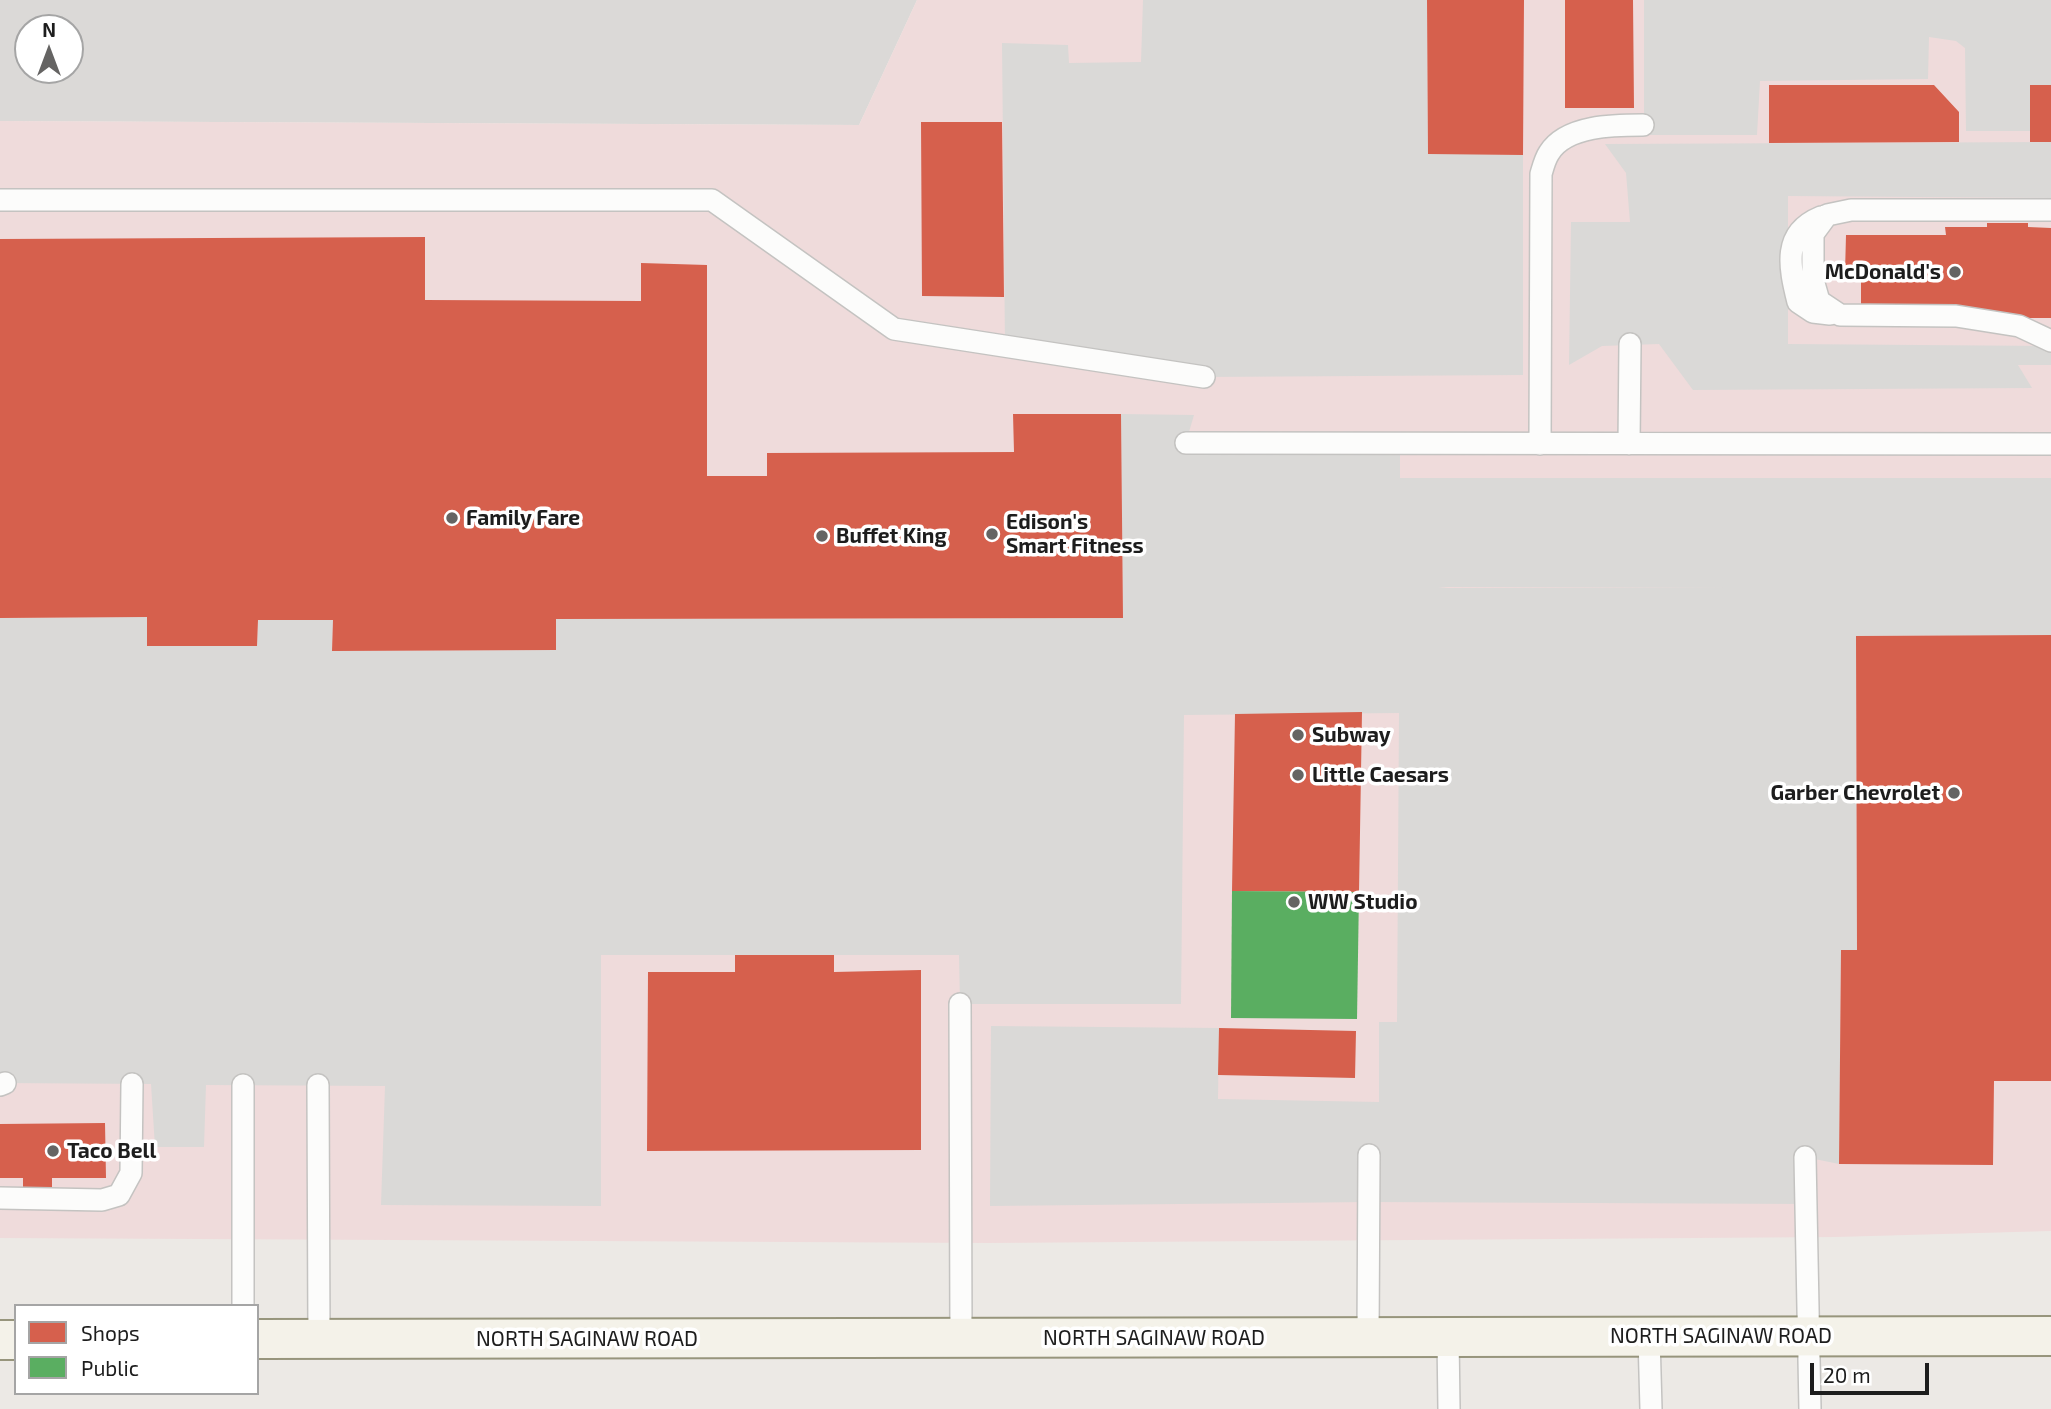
<!DOCTYPE html>
<html>
<head>
<meta charset="utf-8">
<style>
	body { margin:0 }
	#map { position:relative; width:2051px; height:1409px; overflow:hidden; background:#ece9e5; font-family:"Exo 2",sans-serif }
	canvas { display:block }
	.legend { position:absolute; left:14px; top:1304px; width:245px; height:91px; box-sizing:border-box; background:#fff; border:2px solid #a5a5a5; margin:0; padding:9px 12px; list-style:none; font-size:21px; color:#1d1d1d }
	.legend li { display:flex; align-items:center; gap:14px; height:35px }
	.legend b { width:35px; border:2px solid #a5a5a5 }
	.north { position:absolute; left:14px; top:14px; width:70px; height:70px; box-sizing:border-box; background:#fff; border:2px solid #a5a5a5; border-radius:50%; rotate:0deg; font-size:19px; font-weight:700; line-height:28px; text-align:center; color:#1d1d1d }
	.north::after { content:''; display:block; margin:auto; width:24px; height:32px; background:#656463; clip-path:polygon(50% 0,100% 100%,50% 72%,0 100%) }
	.scale { position:absolute; left:1810px; top:1363px; width:119px; height:32px; box-sizing:border-box; border:4px solid #1d1d1d; border-top:0; padding-left:9px; font-size:21px; line-height:24px; white-space:nowrap; color:#1d1d1d; -webkit-text-stroke:5px #fff; paint-order:stroke }
</style>
</head>
<body>
<div id="map">
<canvas width="2051" height="1409"></canvas>
<ul class="legend">
<li><b style="height:19px;background:#d6604d"></b>Shops</li>
<li><b style="height:19px;background:#5aae61"></b>Public</li>
</ul>
<div class="north">N</div>
<div class="scale">20 m</div>
</div>
<script>
const c = document.querySelector('canvas').getContext('2d');
c.lineJoin = 'round';
function fillPath(path, color) {
  c.fillStyle = color;
  c.fill(path, 'evenodd');
}
function stroke(path, color, width, dash) {
  c.strokeStyle = color;
  c.lineWidth = width;
  c.lineCap = dash ? 'butt' : 'round';
  c.setLineDash(dash || []);
  c.stroke(path);
}
function drawText(font, color, halo, rows, align = 'center') {
  c.font = font + ' "Exo 2",sans-serif';
  c.lineWidth = 7;
  c.setLineDash([]);
  c.textBaseline = 'middle';
  c.strokeStyle = halo;
  c.fillStyle = color;
  for (const [text, x, y, turn = 0] of rows) {
    c.save();
    c.translate(x, y);
    c.rotate((+turn || 0) * Math.PI / 180);
    c.textAlign = isNaN(turn) ? turn : align;
    if (halo) c.strokeText(text, 0, 0);
    c.fillText(text, 0, 0);
    c.restore();
  }
}
fillPath(new Path2D(`
	M0 0H917L859 125 0 121ZM28 28H70V70H28Z`), '#dbd9d7');
fillPath(new Path2D(`
	M917 0H2051V1231L1835 1237 988 1243 0 1238V121L859 125Z`), '#efdbdb');
fillPath(new Path2D(`
	M1143 0H1427L1428 153 1523 155V375L1204 377 1005 346 1002 43 1068 45 1069 63 1141 62Z
	M1644 0H2051V85H2030V131H1966L1965 48 1956 41 1929 37 1928 79 1760 81 1757 135H1644Z
	M2051 142V198L1788 196V344L2051 346V365H2018L2032 388 1693 390 1659 344 1602 346 1569 365 1571 222H1630L1626 173 1605 144Z
	M1121 414 1194 415 1186 442 1400 444V478H2051V635L1856 636 1857 950H1841L1839 1164 1805 1157 1806 1204 1369 1202 990 1206 991 1026 1219 1028 1218 1099 1379 1102V1022H1397L1399 713 1184 715 1181 1004H960L959 955H601V1206L381 1205 385 1086 206 1085 204 1147H155L151 1084 0 1083V618L147 617V646H257L258 620H333L332 651 556 650V619L1123 618ZM1438 587H1730L1448 588Z`), '#dad9d7');
fillPath(new Path2D(`
	M1427 0H1524L1523 155 1428 154Z
	M1565 0H1633L1634 108H1565Z
	M1769 85H1934L1959 112V142L1769 143Z
	M2030 85H2051V142H2030Z
	M921 122H1002L1004 297 922 296Z
	M1987 223H2028V227L2051 228V318H1974L1861 308V273H1845L1846 235H1946L1945 227H1987Z
	M425 237V300L641 301V263L707 265V476H767V453L1014 452 1013 414H1121L1123 618 556 619V650L332 651 333 620H258L257 646H147V617L0 618V239Z
	M2051 635V1081H1994L1993 1165 1839 1164 1841 950H1857L1856 636Z
	M1362 712 1359 892 1232 891 1235 714Z
	M735 955H834V972L921 970V1150L647 1151 648 972H735Z
	M1219 1028 1356 1031 1355 1078 1218 1075Z
	M105 1123 106 1178H52V1189H23V1178H0V1124Z`), '#d6604d');
fillPath(new Path2D(`
	M1232 891 1359 892 1357 1019 1231 1018Z`), '#5aae61');
const lane = new Path2D(`
	M0 200H712L894 329 1204 377
	M2051 210H1851L1827 215 1813 234V280L1819 301 1840 315 1956 316 2019 326 2051 341
	M1821 217C1782 233 1789 266 1798 302L1813 312 1830 314
	M1186 443 2051 444
	M1540 444 1541 174C1543 167 1545 159 1549 153 1566 125 1615 125 1643 125
	M1629 444 1630 344
	M960 1004 961 1338
	M0 1085 5 1083
	M243 1085V1306
	M318 1085 319 1339
	M1805 1157 1810 1409
	M0 1198 102 1200 119 1195 131 1173 132 1084
	M1368 1337 1369 1155
	M1448 1337 1449 1409
	M1649 1337 1651 1409`);
const secondary = new Path2D(`
	M257 1339 2051 1336
	M0 1340H16`);
stroke(lane, '#c4c3c1', 24);
stroke(secondary, '#97957c', 42);
stroke(lane, '#fcfcfb', 21);
stroke(secondary, '#f4f2e9', 38);
for (const [x, y, r, color] of [
	[1955,272,7,"#656463"],
	[452,518,7,"#656463"],
	[992,534,7,"#656463"],
	[822,536,7,"#656463"],
	[1298,735,7,"#656463"],
	[1298,775,7,"#656463"],
	[1954,793,7,"#656463"],
	[1294,902,7,"#656463"],
	[53,1151,7,"#656463"]
]) {
  const dot = new Path2D();
  dot.arc(x, y, r, 0, 2 * Math.PI);
  c.fillStyle = color;
  c.fill(dot);
  stroke(dot, '#fff', 2.5);
}
drawText('bold 21px', '#1d1d1d', '#fff', [
	["McDonald's",1941,272,"right"],
	["Family Fare",466,518],
	["Edison's",1006,522],
	["Smart Fitness",1006,546],
	["Buffet King",836,536],
	["Subway",1312,735],
	["Little Caesars",1312,775],
	["Garber Chevrolet",1940,793,"right"],
	["WW Studio",1308,902],
	["Taco Bell",67,1151]
], 'left');
drawText('21px', '#1d1d1d', '#fff', [
	["NORTH SAGINAW ROAD",1721,1336],
	["NORTH SAGINAW ROAD",1154,1338],
	["NORTH SAGINAW ROAD",587,1339]
]);
</script>
</body>
</html>
